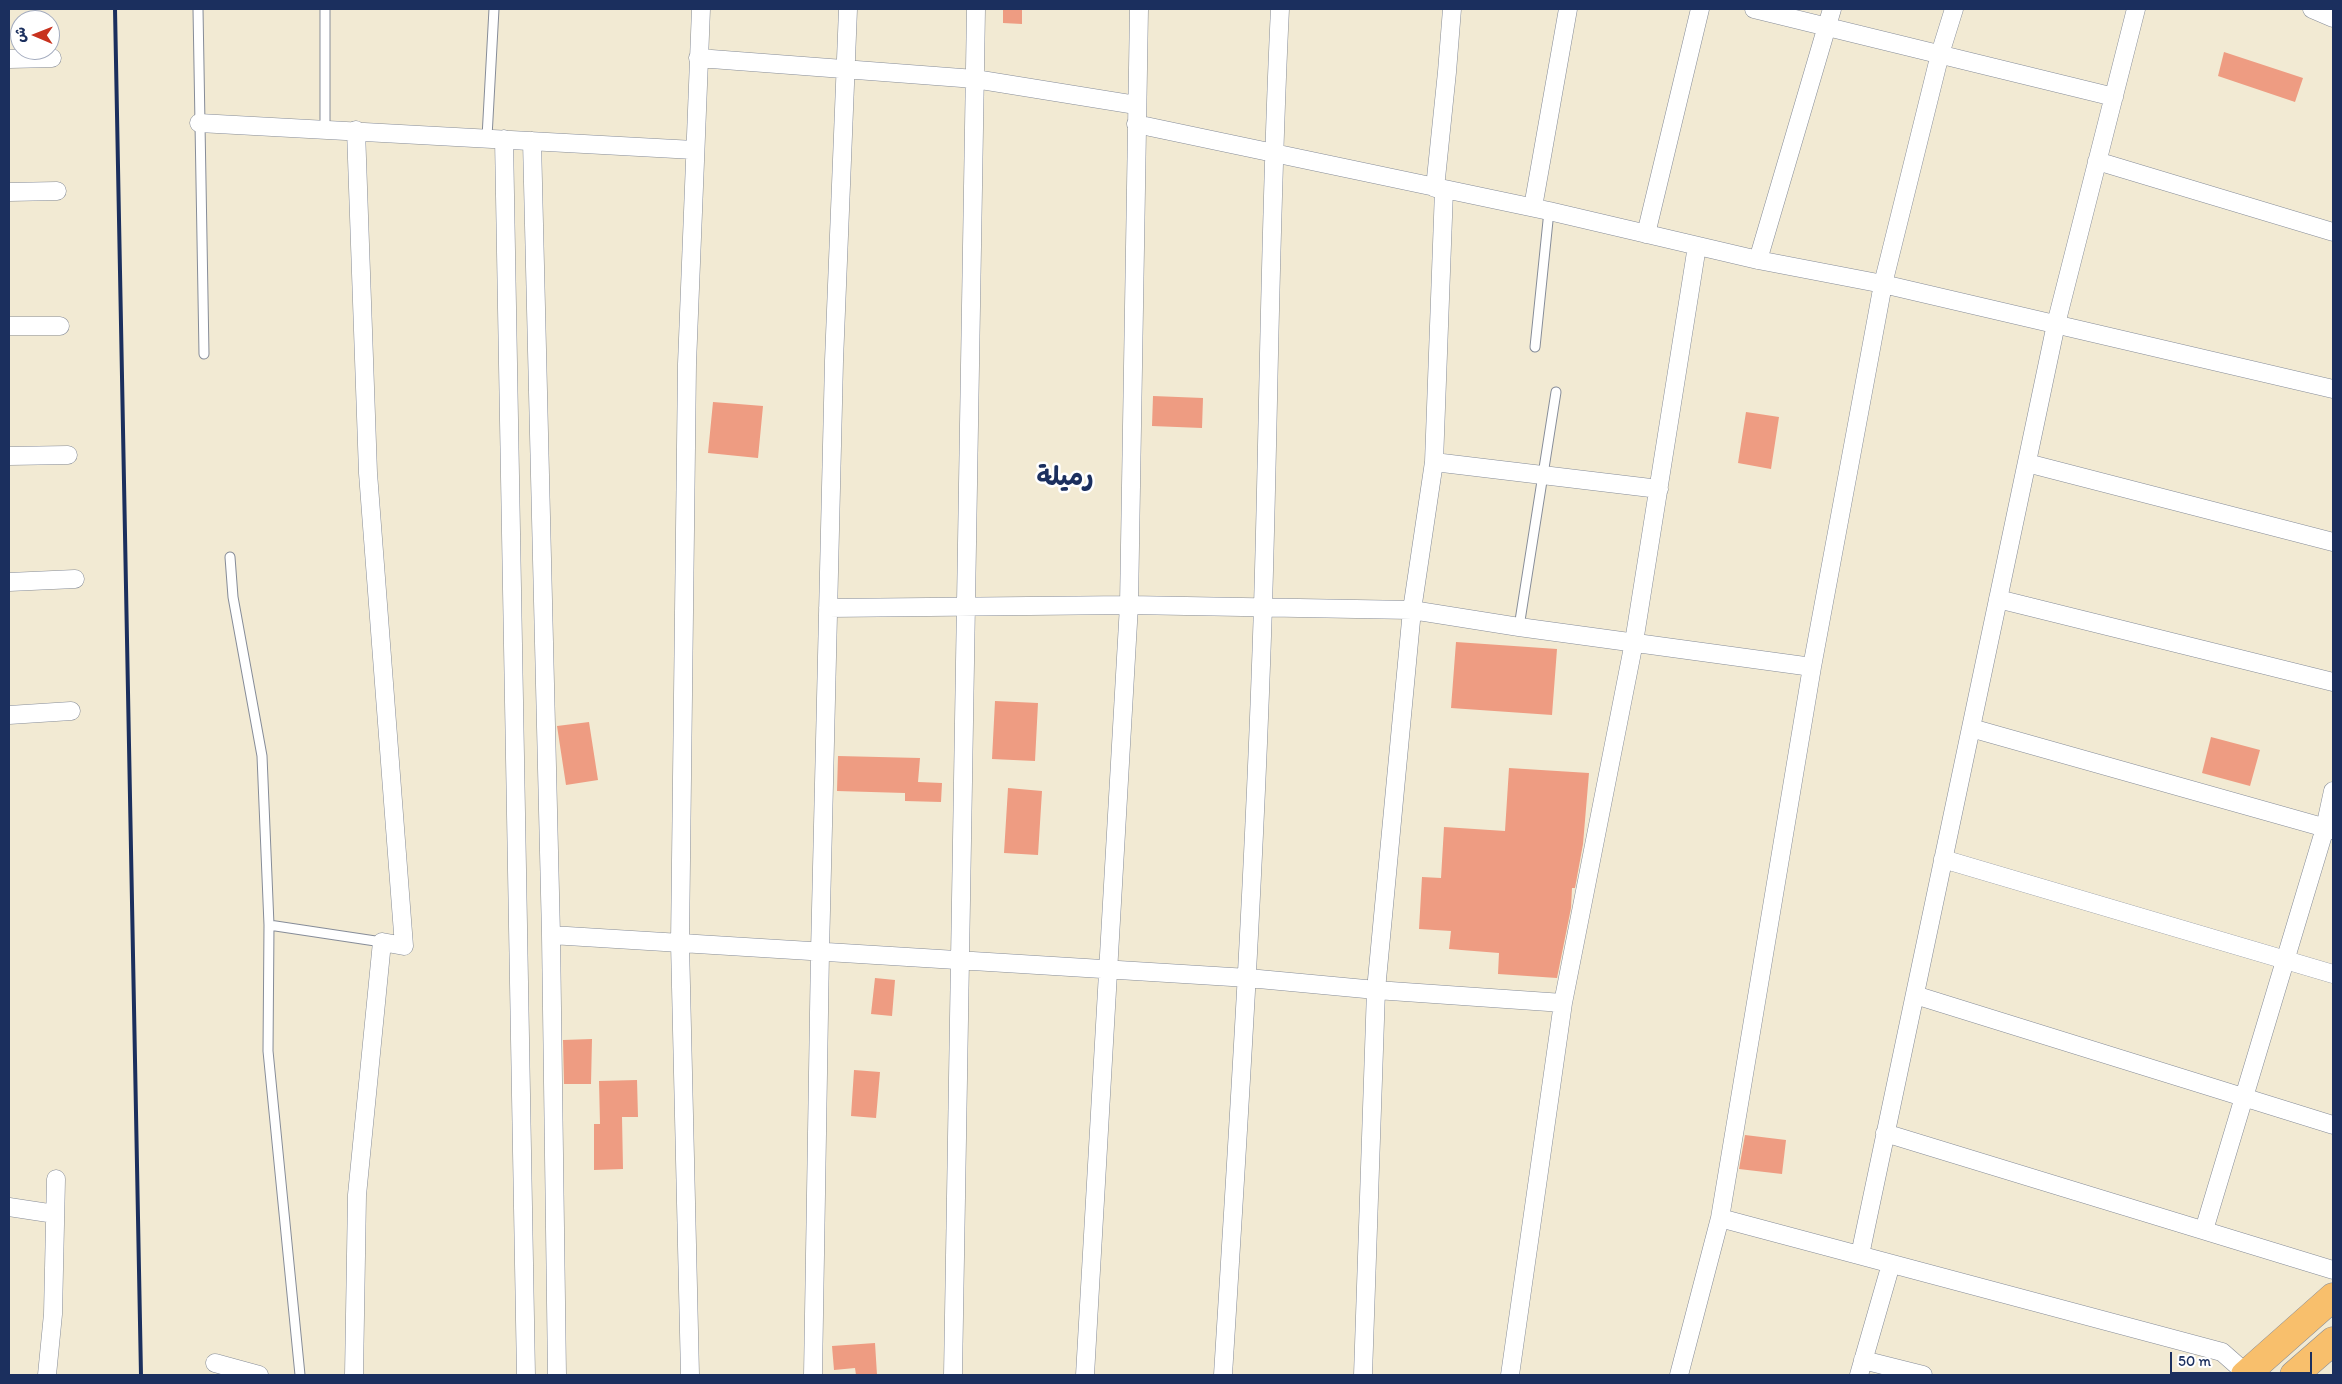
<!DOCTYPE html>
<html>
<head>
<meta charset="utf-8">
<style>
	body { margin:0 }
	#map { position:relative; width:2342px; height:1384px; overflow:hidden; background:#f2ead3; font-family:Itim,"Playpen Sans Arabic",sans-serif }
	canvas { display:block }
	.frame { position:absolute; inset:0; border:10px solid #1b2f5e; pointer-events:none }
	.north { position:absolute; left:10px; top:10px; width:50px; height:50px; box-sizing:border-box; background:#fff; border:1px solid #a4acbf; border-radius:50%; rotate:271deg; font-size:14px; font-weight:700; line-height:20px; text-align:center; color:#1b2f5e }
	.north::after { content:''; display:block; margin:auto; width:18px; height:22px; background:#c8321e; clip-path:polygon(50% 0,100% 100%,50% 72%,0 100%) }
	.scale { position:absolute; left:2170px; top:1352px; width:142px; height:22px; box-sizing:border-box; border:2px solid #1b2f5e; border-top:0; padding-left:6px; font-size:15px; line-height:18px; white-space:nowrap; color:#1b2f5e; -webkit-text-stroke:4px #fff; paint-order:stroke }
</style>
</head>
<body>
<div id="map">
<canvas width="2342" height="1384"></canvas>
<div class="frame"></div>
<div class="north">ش</div>
<div class="scale">50 m</div>
</div>
<script>
const c = document.querySelector('canvas').getContext('2d');
c.lineJoin = 'round';
function fillPath(path, color) {
  c.fillStyle = color;
  c.fill(path, 'evenodd');
}
function stroke(path, color, width, dash) {
  c.strokeStyle = color;
  c.lineWidth = width;
  c.lineCap = dash ? 'butt' : 'round';
  c.setLineDash(dash || []);
  c.stroke(path);
}
function drawText(font, color, halo, rows, align = 'center') {
  c.font = font + ' Itim,"Playpen Sans Arabic",sans-serif';
  c.lineWidth = 5;
  c.setLineDash([]);
  c.textBaseline = 'middle';
  c.strokeStyle = halo;
  c.fillStyle = color;
  for (const [text, x, y, turn = 0] of rows) {
    c.save();
    c.translate(x, y);
    c.rotate((+turn || 0) * Math.PI / 180);
    c.textAlign = isNaN(turn) ? turn : align;
    if (halo) c.strokeText(text, 0, 0);
    c.fillText(text, 0, 0);
    c.restore();
  }
}
fillPath(new Path2D(`
	M1003 9H1022V24L1003 23Z
	M2224 52 2303 78 2295 102 2218 76Z
	M1153 396 1203 398 1202 428 1152 426Z
	M713 402 763 406 758 458 708 453Z
	M1746 412 1779 417 1771 469 1738 463Z
	M1456 642 1557 649 1552 715 1451 708Z
	M995 701 1038 703 1035 761 992 759Z
	M589 722 598 780 566 785 557 726Z
	M2211 737 2260 750 2250 786 2202 773Z
	M838 756 920 758 918 782 942 783 941 802 905 801V793L837 791Z
	M1509 768 1589 773 1583 844 1575 888H1572L1571 908 1557 978 1498 974 1499 953 1449 949 1451 931 1419 929 1422 877 1441 878 1444 827 1505 831Z
	M1008 788 1042 791 1038 855 1004 853Z
	M875 978 895 980 892 1016 871 1014Z
	M592 1039 591 1084H564L563 1040Z
	M854 1070 880 1072 876 1118 851 1116Z
	M637 1080 638 1117H622L623 1169 594 1170V1124H600L599 1081Z
	M1745 1135 1786 1140 1782 1174 1739 1169Z
	M875 1343 877 1375H856L855 1368 834 1370 832 1346Z`), '#ee9c82');
const lane = new Path2D(`
	M198 9 204 354
	M325 128V9
	M487 137 494 9
	M1535 347 1549 211
	M230 557 233 597 262 756 269 925 268 1051 300 1375
	M1519 627 1556 392
	M269 925 382 942`);
const street = new Path2D(`
	M1754 9 2114 97
	M2312 9 2333 18
	M698 58 975 79 1136 105
	M9 59 52 58
	M199 123 694 150
	M1136 124 1549 211 1758 260 1883 284 2333 389
	M504 139 526 1375
	M532 141 551 935 557 1375
	M2097 161 2333 232
	M1435 188 1447 72 1452 9
	M9 192 57 191
	M1533 207 1568 9
	M1646 234 1700 9
	M1758 260 1832 9
	M9 326H60
	M9 456 68 455
	M1434 462 1659 489
	M2027 463 2333 542
	M9 582 75 579
	M1998 599 2333 682
	M828 608 1129 605 1412 610 1519 627 1812 667
	M9 715 71 711
	M1971 728 2333 830
	M1943 859 2333 974
	M551 935 1248 978 1376 990 1563 1003
	M1915 995 2333 1125
	M1885 1133 2333 1270
	M9 1207 55 1214
	M1720 1218 2222 1352 2247 1374
	M2204 1230 2325 828 2333 791
	M1860 1255 2056 324 2136 9
	M1863 1360 1923 1375
	M215 1363 259 1375
	M47 1375 53 1314 56 1179
	M354 1375 357 1195 382 942 404 946 368 473 356 130
	M690 1375 680 943 687 364 701 9
	M813 1375 820 952 834 361 848 9
	M953 1375 976 9
	M1085 1375 1129 605 1139 9
	M1223 1375C1239 1119 1255 863 1263 606 1269 407 1270 208 1280 9
	M1363 1375 1376 990 1412 610 1434 462 1444 190
	M1510 1375 1563 1003 1634 642 1697 246
	M1679 1375 1720 1218 1812 667 1883 284 1940 54 1954 9
	M1859 1375 1891 1264`);
const primary = new Path2D(`
	M2245 1375 2333 1297
	M2294 1375 2333 1341`);
stroke(lane, '#868c98', 11);
stroke(street, '#868c98', 19);
stroke(primary, '#868c98', 29);
stroke(lane, '#fff', 9);
stroke(street, '#fff', 18);
stroke(primary, '#f8bf6c', 28);
stroke(new Path2D(`
	M115 9 141 1375`), '#1b2f5e', 4);
drawText('bold 26px', '#1b2f5e', '#fff', [
	["رميلة",1065,478]
]);
</script>
</body>
</html>
